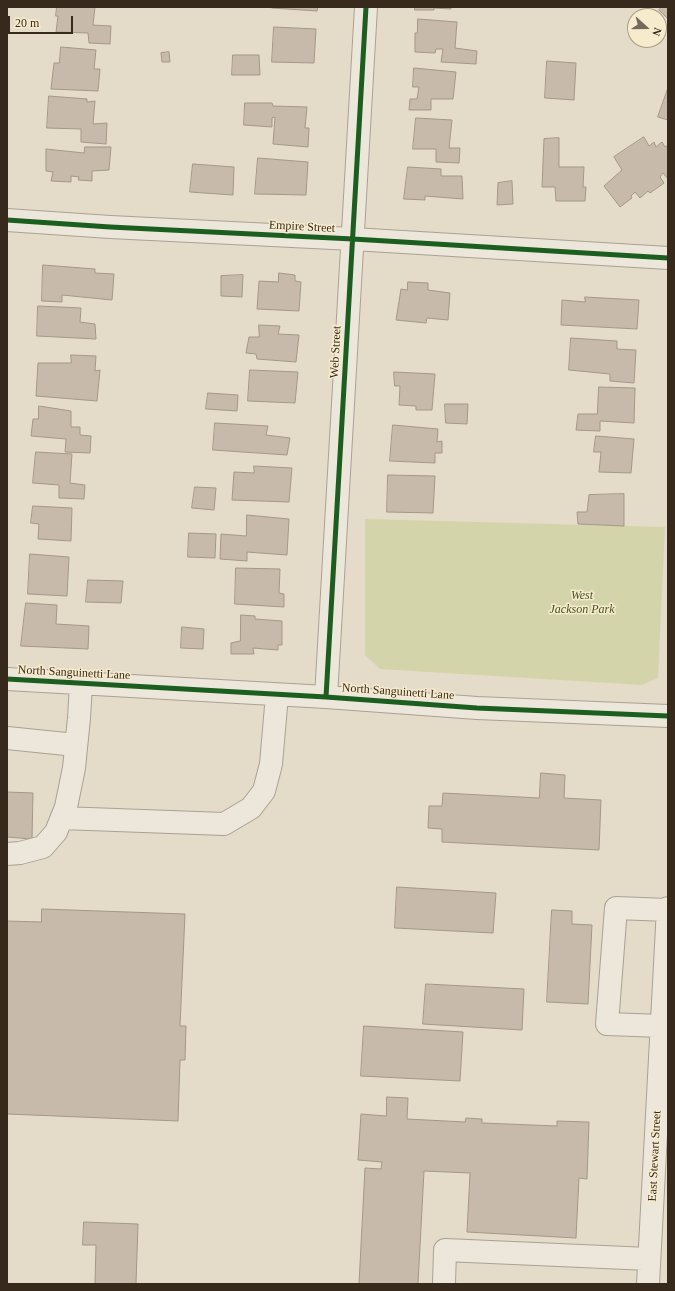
<!DOCTYPE html>
<html>
<head>
<meta charset="utf-8">
<style>
	body { margin:0 }
	#map { position:relative; width:675px; height:1291px; overflow:hidden; background:#e4dcc9; font-family:Georgia,serif }
	canvas { display:block }
	.frame { position:absolute; inset:0; border:8px solid #37291b; pointer-events:none }
	.north { position:absolute; left:627px; top:8px; width:40px; height:40px; box-sizing:border-box; background:#f7ebcd; border:1px solid #aa9d86; border-radius:50%; rotate:111deg; font-size:11px; font-weight:700; line-height:16px; text-align:center; color:#37291b }
	.north::after { content:''; display:block; margin:auto; width:14px; height:18px; background:#746858; clip-path:polygon(50% 0,100% 100%,50% 72%,0 100%) }
	.scale { position:absolute; left:8px; top:16px; width:65px; height:18px; box-sizing:border-box; border:2px solid #37291b; border-top:0; padding-left:5px; font-size:12px; line-height:14px; white-space:nowrap; color:#37291b; -webkit-text-stroke:3px #f7ebcd; paint-order:stroke }
</style>
</head>
<body>
<div id="map">
<canvas width="675" height="1291"></canvas>
<div class="frame"></div>
<div class="north">N</div>
<div class="scale">20 m</div>
</div>
<script>
const c = document.querySelector('canvas').getContext('2d');
c.lineJoin = 'round';
function fillPath(path, color) {
  c.fillStyle = color;
  c.fill(path, 'evenodd');
}
function stroke(path, color, width, dash) {
  c.strokeStyle = color;
  c.lineWidth = width;
  c.lineCap = dash ? 'butt' : 'round';
  c.setLineDash(dash || []);
  c.stroke(path);
}
function drawText(font, color, halo, rows, align = 'center') {
  c.font = font + ' Georgia,serif';
  c.lineWidth = 3;
  c.setLineDash([]);
  c.textBaseline = 'middle';
  c.strokeStyle = halo;
  c.fillStyle = color;
  for (const [text, x, y, turn = 0] of rows) {
    c.save();
    c.translate(x, y);
    c.rotate((+turn || 0) * Math.PI / 180);
    c.textAlign = isNaN(turn) ? turn : align;
    if (halo) c.strokeText(text, 0, 0);
    c.fillText(text, 0, 0);
    c.restore();
  }
}
fillPath(new Path2D(`
	M365 519 665 527 658 678 642 685 380 669 365 655Z`), '#d4d4aa');
const building = new Path2D(`
	M57 7H95L93 25 111 26 110 44 89 43 88 33 56 32 58 16H56Z
	M272 7H318L317 11 272 8Z
	M415 7H451V9L434 8V10H415Z
	M662 7H668V19L659 10Z
	M418 19 457 22 455 48 477 51 476 64 441 62 443 49H436L435 53 415 52V33H417Z
	M274 27 316 29 314 63 272 62Z
	M61 47 96 50 94 69H100L98 91 51 89 54 63H59Z
	M169 52 170 62H162L161 53Z
	M233 55H259L260 75H232Z
	M547 61 576 63 574 100 545 98Z
	M414 68 456 72 453 99H431V110H409L410 99H417L419 87H413Z
	M668 88V120L658 117Z
	M49 96 87 99V102L95 101 93 124 107 123 106 144 81 142V129L47 128Z
	M245 103H272L273 106 307 107 305 128H309L308 147 273 144 275 117 272 118V127L244 125Z
	M416 118 452 120 449 148H460L459 163 436 162V149H413Z
	M644 137 649 146 654 142 656 147 662 142 665 147 668 145V179L663 173 660 177 664 183 650 193 648 191 640 198 635 192 631 196 632 198 620 207 604 186 622 170 614 157Z
	M559 138V167H584L583 187H586L585 201H556L555 187H542L544 139Z
	M85 147H111L109 170 92 171V181L78 180 79 177 71 176V182L51 181 53 172 46 171V149L84 153Z
	M258 158 308 162 306 195 255 194Z
	M193 164 234 167 233 195 190 192Z
	M408 167 441 169V176H462L463 199 425 196V200L404 199Z
	M512 181 513 204 497 205 498 183Z
	M43 265 95 269V273L114 274 112 300 62 295V302L42 301Z
	M279 273 295 275V281L301 282 299 311 257 309 259 281 278 282Z
	M243 275 242 297 221 296V276Z
	M408 282 428 283V290L450 293 448 320 427 318 426 323 396 320 401 289 407 290Z
	M585 297 639 300 637 329 561 325 562 300 585 302Z
	M38 306 81 308 80 322 95 324 96 339 37 336Z
	M259 325 280 326 278 334 299 335 296 362 257 359 256 354 246 353 249 337H259Z
	M571 338 617 341V349L636 350 634 383 610 381V374L569 370Z
	M71 355 96 356 95 371 100 370 97 401 36 396 38 363H71Z
	M250 370 298 372 295 403 248 401Z
	M394 372 435 374 432 410H416V406L399 405 400 386H395Z
	M599 387 635 388 634 423 600 421V431L576 430 578 414H597Z
	M208 393 238 395 237 411 206 409Z
	M445 404H468L467 424 446 423Z
	M39 406 71 411V427H80V435L91 436 90 453 65 452 66 439 31 436 33 419H38Z
	M215 423 268 426 266 435 290 438 287 455 213 450Z
	M393 425 438 429 437 442 442 441V453H435V463L390 461Z
	M596 436 634 439 631 473 599 472 601 452H594Z
	M36 452 72 454 70 483 85 485 84 499 59 498V485L33 483Z
	M254 466 292 468 289 502 232 500 234 472 254 473Z
	M388 475 435 476 433 513 387 512Z
	M195 487 216 488 214 510 192 508Z
	M624 494V526L578 524 577 512H587L589 495Z
	M33 506 72 508 71 541 38 539 39 524 31 523Z
	M247 515 289 519 287 555 247 552V561L220 559 221 534 246 536Z
	M189 533 216 534 215 558 188 557Z
	M30 554 69 557 67 596 28 594Z
	M236 568 280 569 279 593 284 594V607L235 604Z
	M88 580 123 581 121 603 86 602Z
	M26 603 57 605 56 624 89 626 88 649 21 646Z
	M241 615 255 616V619L282 621V645H278V650L253 648 254 654H231V643L240 641Z
	M182 627 204 629 203 649 181 648Z
	M541 773 565 775 564 798 601 800 599 850 442 842V829L428 828 429 806H442L443 793 539 798Z
	M7 792 33 793 32 839 7 837Z
	M397 887 496 893 493 933 395 928Z
	M42 909 185 914 180 1026H186L185 1060H180L178 1121 7 1114V921L41 922Z
	M552 910 572 911V924L592 925 588 1004 547 1002Z
	M426 984 524 989 522 1030 423 1024Z
	M364 1026 463 1032 460 1081 361 1076Z
	M387 1097 408 1098 407 1119 465 1122 466 1118 482 1119V1123L557 1126V1121L589 1122 587 1179 579 1178 576 1238 467 1232 470 1173 424 1171 418 1284H359L365 1168 381 1169 382 1162 358 1160 361 1114 386 1116Z
	M84 1222 138 1224 136 1284H95L96 1245H83Z`);
fillPath(building, '#c8baaa');
stroke(building, '#a49789', 1);
const minor = new Path2D(`
	M7 220 110 227 353 239 668 258
	M7 679 326 697 477 708 668 716
	M326 697 366 7
	M7 738 76 745
	M62 818 224 824 251 808 264 791 271 764 277 695
	M7 854 20 853 43 847 56 832 66 807 74 768 79 718 81 684
	M662 1026 607 1024 616 908 668 910
	M444 1284 445 1250 649 1259
	M648 1284 668 908`);
stroke(minor, '#a9a193', 24);
stroke(minor, '#ece6db', 22);
stroke(new Path2D(`
	M7 220 110 227 353 239 668 258
	M7 679 326 697 477 708 668 716
	M326 697 366 7`), '#1b5e20', 5);
drawText('12px', '#37291b', '#f7ebcd', [
	["Empire Street",302,227,3],
	["Web Street",336,352,-87],
	["North Sanguinetti Lane",74,673,3],
	["North Sanguinetti Lane",398,692,4],
	["East Stewart Street",655,1156,-87]
]);
drawText('italic 12px', '#475421', '#f7ebcd', [
	["West",582,596],
	["Jackson Park",582,610]
]);
</script>
</body>
</html>
